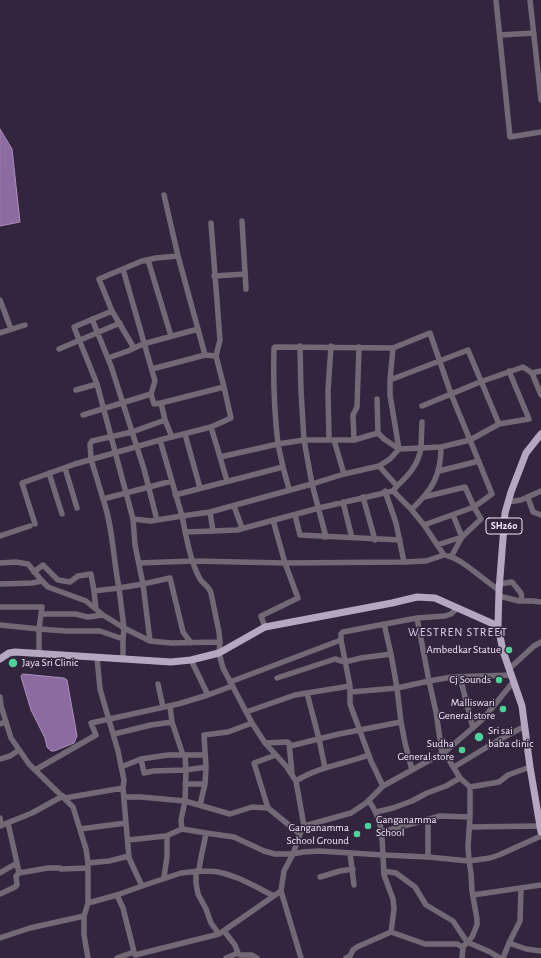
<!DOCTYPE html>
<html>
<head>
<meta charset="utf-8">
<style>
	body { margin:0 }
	canvas { display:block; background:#33253d }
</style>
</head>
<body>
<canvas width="541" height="958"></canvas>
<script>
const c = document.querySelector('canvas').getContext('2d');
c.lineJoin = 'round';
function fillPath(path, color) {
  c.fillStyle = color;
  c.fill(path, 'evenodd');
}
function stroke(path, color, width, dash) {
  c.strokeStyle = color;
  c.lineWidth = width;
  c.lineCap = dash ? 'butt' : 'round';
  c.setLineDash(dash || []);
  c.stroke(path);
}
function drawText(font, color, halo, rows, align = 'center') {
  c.font = font + ' "Alegreya Sans",sans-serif';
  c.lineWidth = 3;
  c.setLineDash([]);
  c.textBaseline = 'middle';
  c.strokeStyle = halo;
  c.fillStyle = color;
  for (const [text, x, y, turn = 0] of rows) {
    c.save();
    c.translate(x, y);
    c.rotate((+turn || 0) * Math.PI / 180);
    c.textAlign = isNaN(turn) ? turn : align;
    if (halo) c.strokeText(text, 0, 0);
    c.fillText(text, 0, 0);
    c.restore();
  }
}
const water = new Path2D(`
	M0 129 12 149 20 222 0 226Z
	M23 674 64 678 67 680 77 736 74 743 54 751H51L47 747 45 738 31 710 22 680 21 676Z`);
fillPath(water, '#8c6ba1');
stroke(water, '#ab91bb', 1);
stroke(new Path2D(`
	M496 0 510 137 541 132
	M530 0 541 100
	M500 35 534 33
	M164 195 178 256
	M242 221 246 289
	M211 223 220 340 216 356
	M148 260 171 336
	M123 269 155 381 151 394
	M214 276 245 274
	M0 300 11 329
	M112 311 74 327 97 384 133 519 135 545 143 584 170 578 183 632 191 643
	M92 319 111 366 144 469 157 520
	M0 333 25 325
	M300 346 301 391 304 440 312 484 210 512 182 516C186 535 190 561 200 579 203 584 209 586 211 593L219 632 220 642 219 653 223 668 252 723 265 743 286 766 296 781 304 826 300 834 293 854 284 871 281 891 301 958
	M134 348 112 311 99 279 142 261 156 258 178 256 205 355 216 356 224 387
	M59 349 120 323
	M108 358 128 351 143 344 198 329
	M152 369 205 355
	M532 373 541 371
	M390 380 468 350 499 424
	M76 390 97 384
	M377 399 378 433 384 439 399 449 421 448C418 465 409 475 397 486
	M161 403 224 387 231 418 211 427
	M422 406 480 382 523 367 532 373 541 395
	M83 415 151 394 154 404 161 403 165 420
	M185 434 200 488
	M172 437 165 420 132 432 92 441 90 444 91 459 103 499 172 481
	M160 440 211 427 220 457
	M329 440 328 391 331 346
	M334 440H354L378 433
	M354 440 353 415 357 407 359 347
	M65 468 77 508
	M439 471 479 461
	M49 473 62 514
	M344 474 334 440H304L278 444C274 410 273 382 274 348L275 347 393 348
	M227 481 220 457 278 444 283 467
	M393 491 410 508 424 525 444 555 426 561 404 562
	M175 495 283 467 289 489
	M363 497 375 540
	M424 497 465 487 474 507 492 494 470 440 441 447
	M528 498 533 512 541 515
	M103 499C113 527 113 558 119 588L143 584 150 641
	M343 502 352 538
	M508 502 521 500 541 491
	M234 506 242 528
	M412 509C432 490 441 476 441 447L421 448 422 422
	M295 515 300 535 400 540
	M273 520 285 563 404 562 396 523 385 491
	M35 524 22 483 75 464 160 440 182 516 151 521 133 519
	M424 525 474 507 481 519 462 537 451 557
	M213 531 237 530 319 508 393 491 397 486 379 466
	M185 532 213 531 210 512
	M0 536 30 526
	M324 537H326L312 484 344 474 379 466 390 459 399 449 390 395V380L393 348 430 333 451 394 470 440 499 424 529 419 509 371
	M437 545 462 537 453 515
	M448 556C464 560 484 581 499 590
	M0 563 16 562 28 564 42 581 32 583 0 584
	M139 563 193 561 285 563 298 598 261 616 265 627
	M34 572 43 565 58 580 70 582 78 576 91 574 94 591 119 588 124 628 150 641 171 643 220 642
	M42 581 48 587 86 601 103 615
	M499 584 512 582 521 593 522 601
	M94 591 96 609
	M499 596 519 601H533L541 602
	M0 607H42L39 629 66 631H100L123 639 124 628 103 615 88 617 75 614H41
	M384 624 391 654
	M0 625 39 629V653
	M341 640V634L343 632 417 618 445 616 451 614 457 608
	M97 657 100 689 118 751 124 780 123 788 129 858 142 886 117 895
	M123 659V639
	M191 660 208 695
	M509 669 534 646 541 642
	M460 677 473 728
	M277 678 335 659 345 662 361 658 391 654 397 688 429 681 417 618
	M230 682 341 640 350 686 295 695 246 712
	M158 684 163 707
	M351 692 397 688 401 722
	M307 693 319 739 325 768
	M0 697 1 706 11 738 29 764 73 807 86 849 88 863V903L84 916
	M170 706 172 722 183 755H205
	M0 724 6 722
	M114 734 151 725 172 722
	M265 743 287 742 289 743 292 773
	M290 746 339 734 401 722 405 743 412 770 383 786
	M442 753 436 712 429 681 452 677 511 675
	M185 755 186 770 206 767 205 784 200 805
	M0 759 10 756 19 750
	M141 759 168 755H183
	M121 767 141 759 144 773 153 771 186 770 185 801 181 820 182 829
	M206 767 204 735 228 732 252 723
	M454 767 497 741 525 726
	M35 770 96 735 91 723 178 704 208 695 232 686
	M412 770 446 751 483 719 514 681
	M296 781C318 767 344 764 369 755
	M185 784H205
	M470 787 499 782 508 775 530 767
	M124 797H141L185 801 230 814 252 807 268 808 300 834
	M65 798 123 788
	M369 801C382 820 382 833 383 855L428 857 469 861 468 846 470 817
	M268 808 254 763 276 755
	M376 812 393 808 412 801 427 793 446 786 460 778 444 752
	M0 818 1 826
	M8 823 17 863
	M0 826 32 813 63 796
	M304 826 351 813 366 803 383 786 371 761 350 704V686
	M470 827 539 826
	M80 829 126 823
	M382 832 440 816 470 817V787L460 778
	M128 840 166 836 182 829 206 833
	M350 853 354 885
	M428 857V819
	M88 863 109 861 129 856
	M196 871V883L198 894 206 909 211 923 219 934
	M199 871C205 871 212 871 218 872 238 876 256 887 274 896
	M384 871 396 873 415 887 426 905 453 921 467 942 490 952 500 958
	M0 873 17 863 19 873
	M164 877 167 857V836
	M320 877 340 871 353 869
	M142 886 181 873 199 871C200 858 204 846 206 833L234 837 264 851 275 854H293L303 852 319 851 383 855 384 875 393 899 394 909 391 932 357 947 353 950 350 956 346 958
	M0 894 15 887 17 885 16 876 19 873 48 868H60L61 869 88 868
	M473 895 541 885
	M88 903 117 895 123 908 134 952 117 958
	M224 931 235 945 238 953 226 958
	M391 932 425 944H457L463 947
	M0 938 30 928 84 916V935L88 958
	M509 943 526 949 541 951
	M134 952 135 955 219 934 281 891
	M240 955H252L257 958
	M462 958 463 947 472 937 477 925V919L472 891 471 873 469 861 490 858 499 855 541 836
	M503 958 509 943 520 921 521 889`), '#716a76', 5.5);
stroke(new Path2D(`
	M541 434 526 453 511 492 505 513 499 590 498 626 503 651 522 706 530 767 541 832
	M0 659 9 653 15 652 171 662 191 660 219 653 265 627 392 603 417 597 435 598 498 626`), '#b6a7c1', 7);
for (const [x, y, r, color] of [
	[509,650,4,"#4dd39a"],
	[13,663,5,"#4dd39a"],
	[499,680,4,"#4dd39a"],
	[503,709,4,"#4dd39a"],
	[479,737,5,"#4dd39a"],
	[462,750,4,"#4dd39a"],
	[368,826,4,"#4dd39a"],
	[357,834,4,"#4dd39a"]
]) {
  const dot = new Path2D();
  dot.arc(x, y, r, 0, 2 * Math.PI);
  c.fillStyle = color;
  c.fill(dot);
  stroke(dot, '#33253d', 1.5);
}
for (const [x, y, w] of [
	[504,526,36]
]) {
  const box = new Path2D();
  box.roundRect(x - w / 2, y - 8, w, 16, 3);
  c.fillStyle = '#33253d';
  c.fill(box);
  stroke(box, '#f3e9f9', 1);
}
drawText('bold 10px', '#f3e9f9', null, [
	["SH260",504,526]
]);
drawText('11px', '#f3e9f9', '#33253d', [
	["Ambedkar Statue",501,650],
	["Jaya Sri Clinic",22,663,"left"],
	["Cj Sounds",491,680],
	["Malliswari",495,703],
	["General store",495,716],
	["Sri sai",488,731,"left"],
	["baba clinic",488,744,"left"],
	["Sudha",454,744],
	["General store",454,757],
	["Ganganamma",376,820,"left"],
	["School",376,833,"left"],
	["Ganganamma",349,828],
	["School Ground",349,841]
], 'right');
c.letterSpacing = '1px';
drawText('12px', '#e1ceed', '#33253d', [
	["WESTREN STREET",458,632]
]);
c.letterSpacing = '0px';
</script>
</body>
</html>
